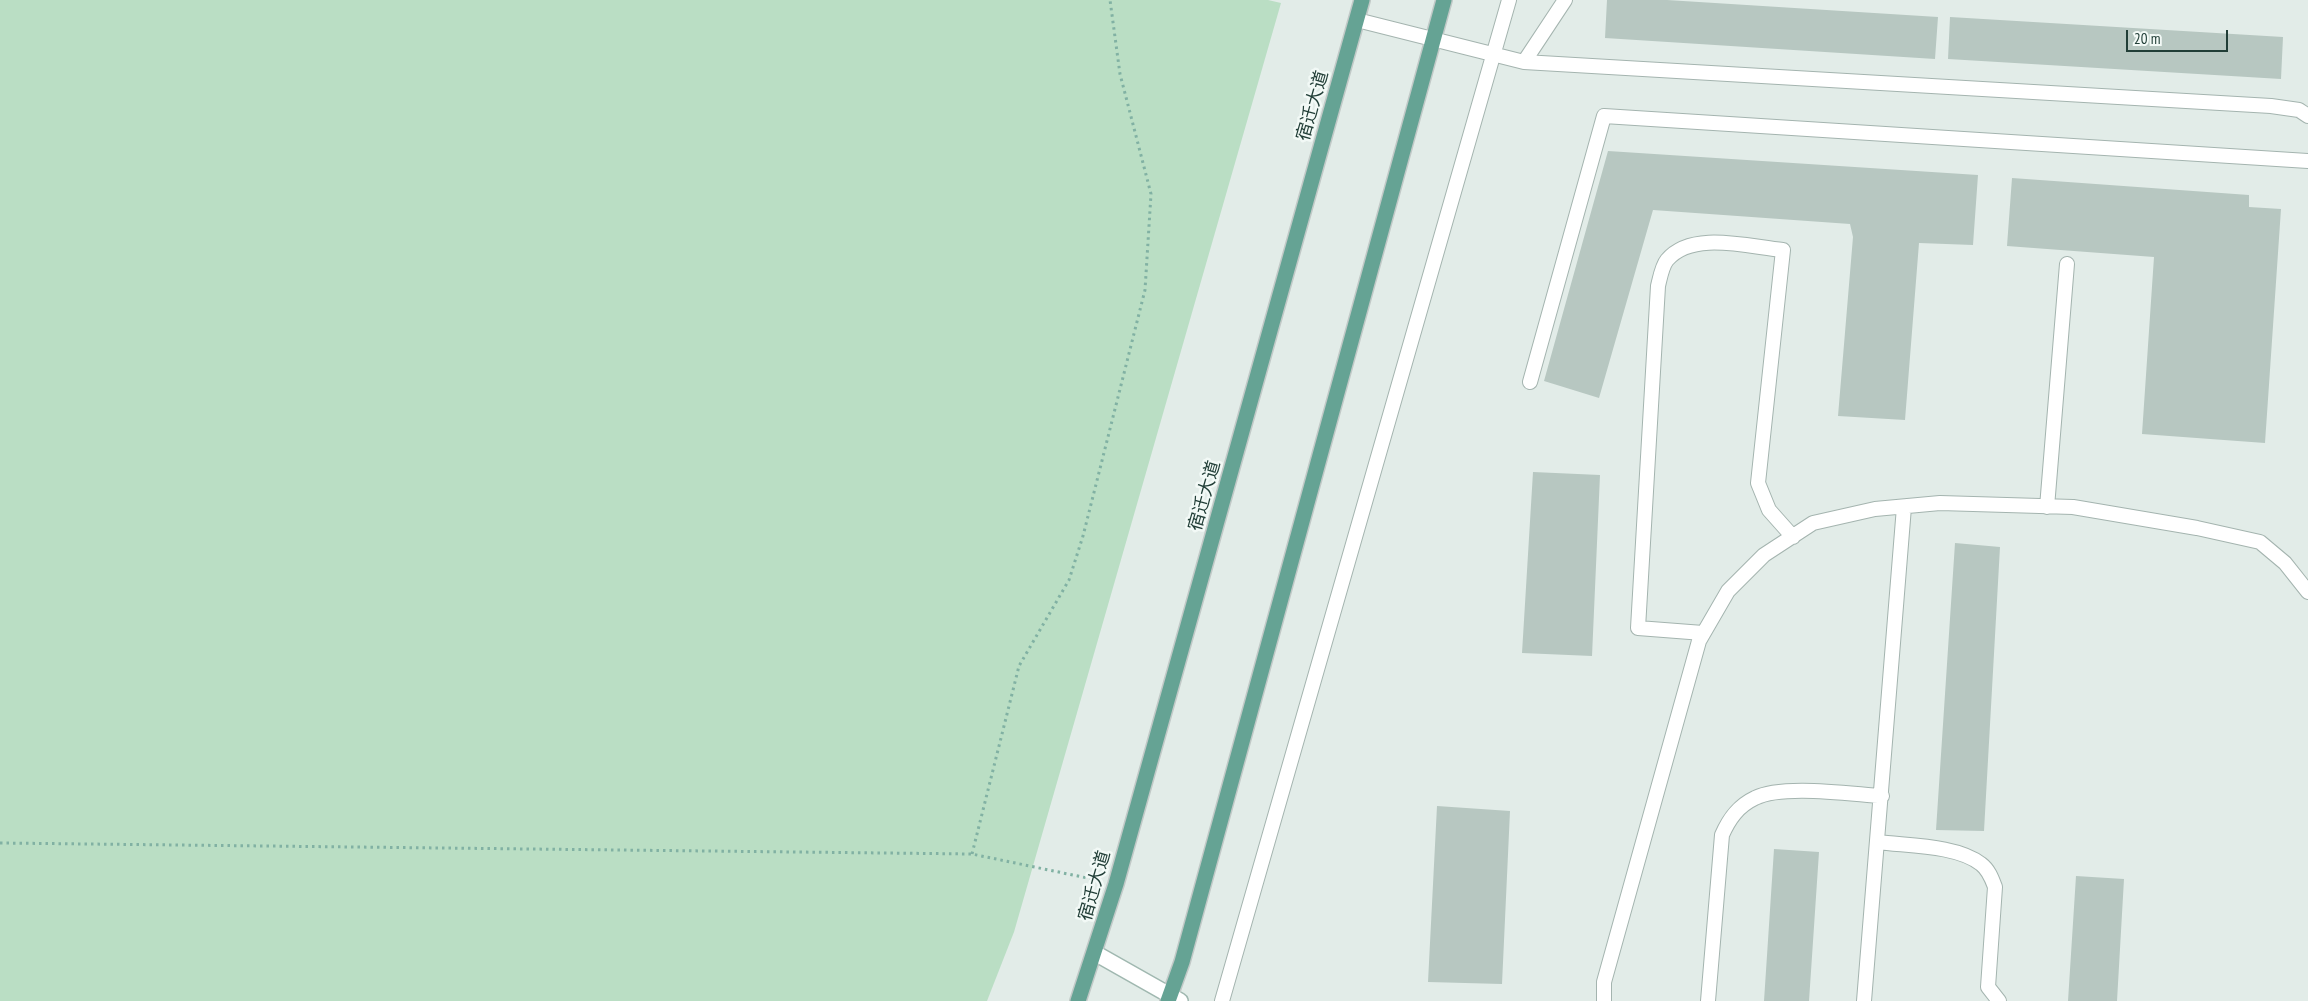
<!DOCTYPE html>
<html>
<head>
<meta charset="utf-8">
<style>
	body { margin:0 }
	#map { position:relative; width:2308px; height:1001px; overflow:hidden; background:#e2ece8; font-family:"PT Sans Narrow",sans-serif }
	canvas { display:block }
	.scale { position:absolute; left:2126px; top:30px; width:102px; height:22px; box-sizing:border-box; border:2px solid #213e37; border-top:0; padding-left:6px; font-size:15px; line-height:18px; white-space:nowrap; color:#213e37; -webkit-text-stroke:4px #f2f9f6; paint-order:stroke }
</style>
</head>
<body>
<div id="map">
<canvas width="2308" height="1001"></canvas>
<div class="scale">20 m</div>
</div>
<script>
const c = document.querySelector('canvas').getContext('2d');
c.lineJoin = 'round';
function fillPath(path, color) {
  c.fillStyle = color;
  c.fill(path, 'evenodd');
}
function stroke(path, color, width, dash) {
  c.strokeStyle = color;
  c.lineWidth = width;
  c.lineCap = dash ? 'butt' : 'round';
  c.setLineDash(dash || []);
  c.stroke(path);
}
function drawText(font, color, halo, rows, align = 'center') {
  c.font = font + ' "PT Sans Narrow","Noto Sans SC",sans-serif';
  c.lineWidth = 5;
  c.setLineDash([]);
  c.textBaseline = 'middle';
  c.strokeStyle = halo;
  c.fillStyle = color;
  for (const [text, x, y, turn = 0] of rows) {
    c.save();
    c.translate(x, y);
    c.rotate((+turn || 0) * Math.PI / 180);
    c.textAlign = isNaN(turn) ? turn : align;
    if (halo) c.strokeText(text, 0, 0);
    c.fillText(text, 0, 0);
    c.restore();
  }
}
fillPath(new Path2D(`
	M0 0H1268L1281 3 1014 932 987 1001H0Z`), '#badec4');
fillPath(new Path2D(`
	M1607 0H1667L1938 17 1935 59 1605 38Z
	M1950 17 2283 37 2281 79 1948 59Z
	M1608 151 1978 175 1973 245 1919 243 1905 420 1838 416 1853 237 1850 224 1653 210 1599 398 1544 381Z
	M2012 178 2249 195V207L2281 209 2265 443 2142 434 2154 257 2007 246Z
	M1533 472 1600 475 1592 656 1522 653Z
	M1955 543 2000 547 1984 831 1936 830Z
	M1437 806 1510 811 1502 984 1428 982Z
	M1774 849 1819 852 1809 1001H1764Z
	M2076 876 2124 879 2117 1001H2068Z`), '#b7c7c1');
const service = new Path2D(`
	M1357 20 1524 62 2271 106 2299 110 2308 116
	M1524 62 1565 0
	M1530 382 1604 116 2308 161
	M2047 507 2067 264
	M1703 633 1638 628 1658 286C1660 278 1662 266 1667 260 1692 230 1749 247 1783 250L1758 483 1769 510 1793 537
	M1878 842C1908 846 1957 845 1981 864 1989 870 1992 879 1995 887L1988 987 1999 1001
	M1222 1001 1509 0
	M1604 1001V982L1699 641 1728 591 1764 555 1813 523 1875 509 1940 503 2073 507 2197 528 2260 542 2285 563 2308 592
	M1708 1001 1722 835C1729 819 1738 806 1755 798 1782 784 1850 794 1882 796
	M1864 1001 1904 507`);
const secondary = new Path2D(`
	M1095 953 1180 1001`);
const primary = new Path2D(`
	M1078 1001 1116 884 1362 0
	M1168 1001 1182 962 1444 0`);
stroke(service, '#a4b4af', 16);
stroke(secondary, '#a0b8b0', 18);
stroke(primary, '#c1c9c7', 18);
stroke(new Path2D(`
	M0 843 972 854 1092 879
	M972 854 1019 666 1069 580 1083 536 1145 290 1151 194 1120 74 1110 0`), '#81b1a3', 3, [2.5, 4]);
stroke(service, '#fff', 14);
stroke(secondary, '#fff', 15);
stroke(primary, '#65a394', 15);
drawText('18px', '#213e37', '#f2f9f6', [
	["宿迁大道",1313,106,-74],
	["宿迁大道",1205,496,-74],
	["宿迁大道",1095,886,-74]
]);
</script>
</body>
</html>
